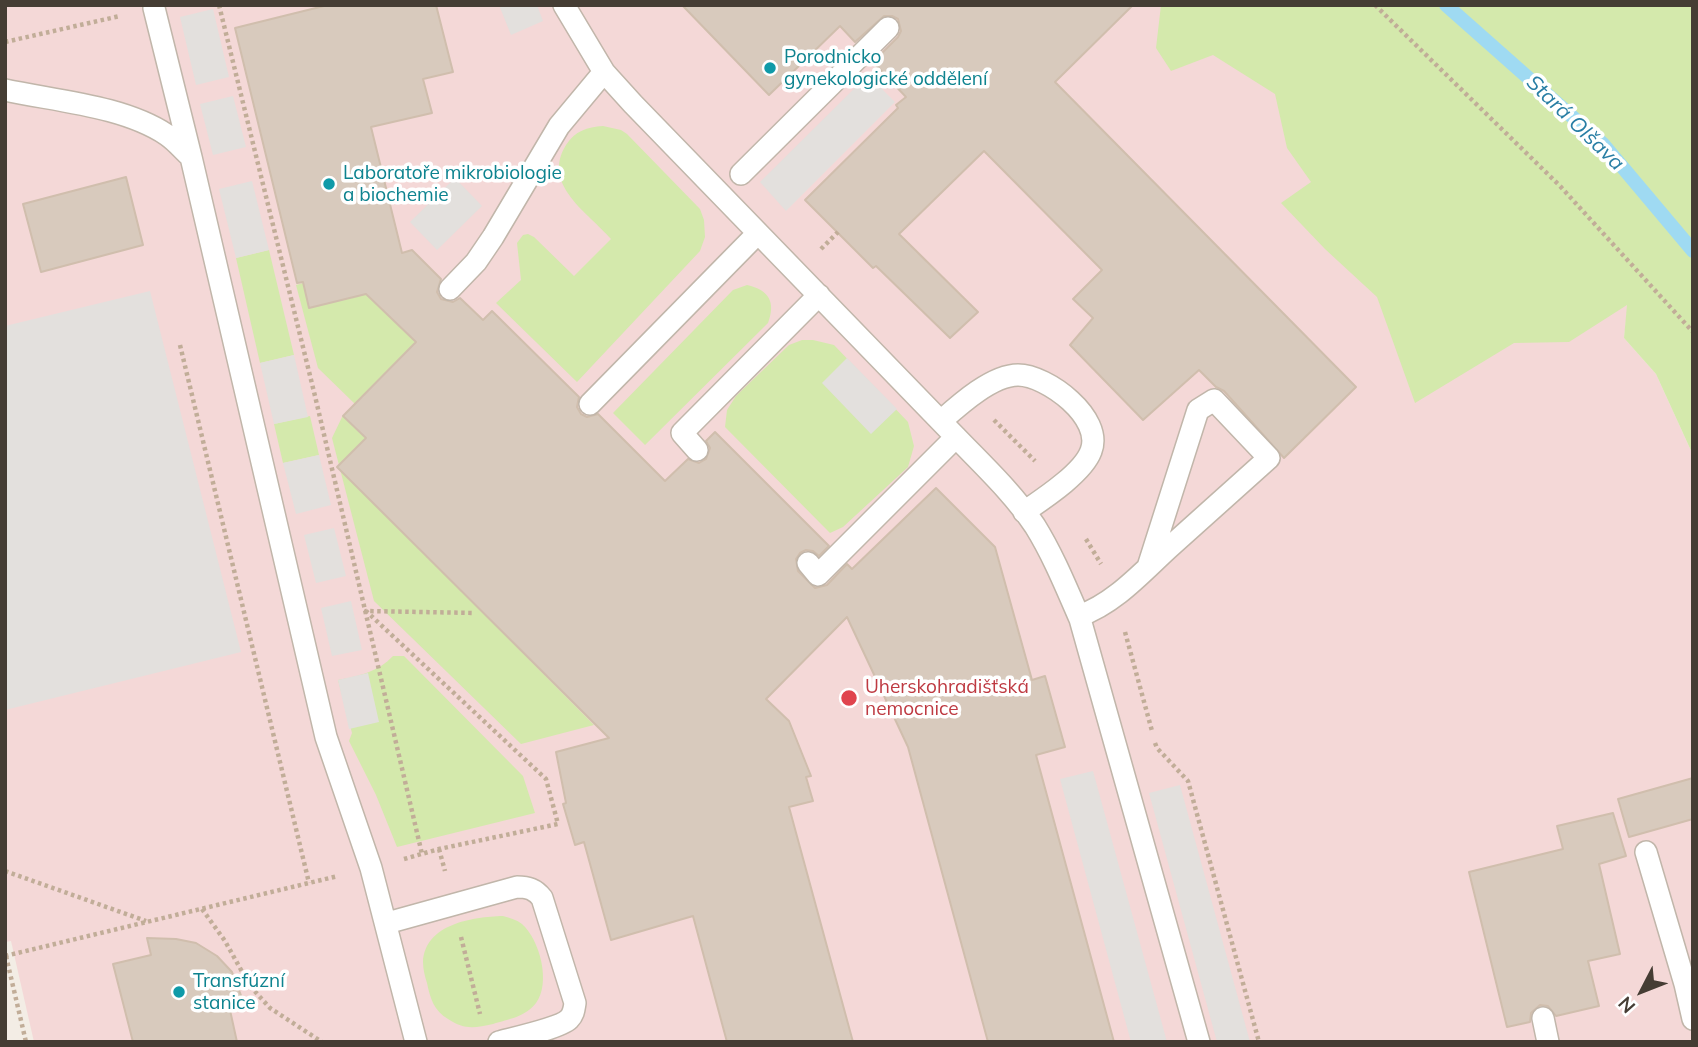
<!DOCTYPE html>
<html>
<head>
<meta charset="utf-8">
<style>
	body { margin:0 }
	#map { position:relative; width:1698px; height:1047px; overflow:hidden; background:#f3ede5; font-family:Mulish,sans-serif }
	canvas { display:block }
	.frame { position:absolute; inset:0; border:7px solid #453d34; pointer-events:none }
	.north { position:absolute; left:1607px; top:956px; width:70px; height:70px; -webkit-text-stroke:5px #fff; paint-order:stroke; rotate:228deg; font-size:19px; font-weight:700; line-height:28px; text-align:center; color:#453d34 }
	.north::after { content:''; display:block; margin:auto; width:24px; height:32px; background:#453d34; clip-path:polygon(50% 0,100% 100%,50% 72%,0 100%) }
</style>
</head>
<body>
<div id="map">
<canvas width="1698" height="1047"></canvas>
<div class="frame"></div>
<div class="north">N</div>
</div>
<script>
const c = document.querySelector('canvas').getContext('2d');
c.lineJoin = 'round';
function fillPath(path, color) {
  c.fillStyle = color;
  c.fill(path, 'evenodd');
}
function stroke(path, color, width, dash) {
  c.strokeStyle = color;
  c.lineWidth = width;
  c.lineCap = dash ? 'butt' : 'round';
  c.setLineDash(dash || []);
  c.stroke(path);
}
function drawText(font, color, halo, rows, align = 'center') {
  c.font = font + ' Mulish,sans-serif';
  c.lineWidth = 7;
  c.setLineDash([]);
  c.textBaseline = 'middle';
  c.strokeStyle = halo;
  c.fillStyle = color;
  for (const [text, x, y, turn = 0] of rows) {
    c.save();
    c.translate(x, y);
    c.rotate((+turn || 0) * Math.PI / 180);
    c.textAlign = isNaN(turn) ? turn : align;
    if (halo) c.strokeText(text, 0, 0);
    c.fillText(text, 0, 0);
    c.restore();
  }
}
fillPath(new Path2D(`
	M5 5H1309L1628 304 1624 338 1656 374 1693 455V1042H34L11 941 5 942Z`), '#f4d8d7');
fillPath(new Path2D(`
	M1161 5H1693V455L1656 374 1624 338 1627 305 1569 342 1514 343 1415 403 1377 297 1325 249 1281 203 1311 182 1287 148 1275 94 1213 55 1171 71 1156 48Z
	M603 126 621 130 627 134 700 209 704 220 705 237 700 251 577 382 496 303 521 280 517 243 523 235 528 234 534 237 574 276 611 239C589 213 541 185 566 145 575 131 587 127 603 126Z
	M269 250 294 355 260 363 236 258Z
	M303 283 309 307 370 293V297L416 342 355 404 318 368 296 285Z
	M747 285C769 290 776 302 768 323L645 445 613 413 733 290Z
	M802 340H813L834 345 908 422 914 446 908 467 843 527 830 533 725 427 727 410 736 396 789 345Z
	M343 415 368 441 342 471 594 725 521 744 374 601 332 438Z
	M310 416 319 455 283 463 274 424Z
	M393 656H404L523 776 535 813 397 847 376 795 349 741 352 733 338 680C359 676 378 672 393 656Z
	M503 916C510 918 517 920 522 924 540 940 551 983 536 1003 525 1017 509 1019 493 1024 475 1028 464 1030 448 1019 434 1011 430 998 427 983 425 977 423 969 423 962 425 924 472 917 503 916Z`), '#d4e9ac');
fillPath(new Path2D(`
	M499 5H537L543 21 511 35Z
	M213 9 229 77 196 85 180 17Z
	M868 75 895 102 786 211 760 182Z
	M233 96 246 147 213 155 200 104Z
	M455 178 482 206 437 250 410 222Z
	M252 181 269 250 236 258 219 189Z
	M150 291 241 652 5 710V326Z
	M294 355 308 417 274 424 260 363Z
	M847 358 897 409 871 434 822 383Z
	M319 455 331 505 296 514 283 463Z
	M334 528 346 576 316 583 304 535Z
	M351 601 362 650 332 656 321 608Z
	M368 673 379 722 349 729 338 680Z
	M1093 771 1167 1042H1131L1060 779Z
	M1180 785 1250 1042H1217L1149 793Z`), '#e3e0dd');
stroke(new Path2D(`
	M1446 5 1603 144 1693 251`), '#9fdaf2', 14);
const building = new Path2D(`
	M328 5H436L453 72 423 79 432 113 371 127 402 253 412 250 441 279 437 292 441 299 453 302 460 298 483 320 492 311 579 397 577 407 581 414 587 417 598 414 665 481 688 459 699 463 706 459 710 448 706 441 715 432 829 546 819 556 813 551 806 550 800 553 796 559 798 571 815 588 827 585 847 564 852 569 936 488 995 547 1032 680 1045 676 1065 747 1036 755 1114 1042H988L908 747 847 617 766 699 789 721 811 776 806 777 813 801 789 807 853 1042H727L693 916 611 940 584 842 575 845 563 804 566 803 556 752 609 738 337 467 366 438 343 416 416 342 366 294 309 308 303 282 297 283 235 28Z
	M682 5H1133L1055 82 1356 387 1284 458 1224 391 1216 387 1199 370 1143 420 1070 345 1093 318 1073 299 1102 270 984 151 899 234 978 312 950 338 876 266 873 268 805 200 898 108 896 105 906 97 873 62 898 37 901 31 898 19 892 16H884L855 42 840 26 769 95Z
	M126 177 143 245 41 272 23 204Z
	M1693 778V819L1629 837 1618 799Z
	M1613 813 1626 856 1599 864 1620 954 1588 961 1599 1006 1556 1016 1548 1006 1540 1005 1531 1013 1530 1022 1507 1027 1469 872 1563 849 1557 826Z
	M147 938 176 939 196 943 217 956 232 972 242 998 228 1001 237 1042H133L113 964 151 955Z`);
fillPath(building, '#d8cabd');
stroke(building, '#d0bead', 2);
const service = new Path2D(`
	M564 5 604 72 633 104 956 437C983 465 1013 493 1035 526 1053 555 1066 587 1080 619L1199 1042
	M154 8 191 157
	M5 90C56 101 124 106 167 135 176 141 183 150 191 157L326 737 371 868 416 1042
	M741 174 888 28
	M450 289 476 262 493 237 559 126 604 72
	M590 404 758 233
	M941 421C959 405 992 375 1018 375 1047 375 1104 418 1091 451 1083 473 1043 499 1024 512
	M697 450 682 433 819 295
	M808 563 818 575 956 437
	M1079 616C1116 603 1144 570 1172 545 1204 516 1237 487 1269 458L1214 400 1198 410 1148 567
	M1646 852 1685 984 1693 1019
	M387 923 517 887C528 887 535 889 542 898L575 1003C574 1009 574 1014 569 1019 560 1028 514 1038 499 1042
	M1543 1018 1548 1042`);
stroke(service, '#c1b6aa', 24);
stroke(new Path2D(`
	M219 5 315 396 422 854
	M1375 5 1560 186 1693 332
	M5 42 120 16
	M821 249 838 232
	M180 345 309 883
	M994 420 1035 461
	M1086 539 1101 564
	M1125 632 1152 731
	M1155 743 1157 748 1188 781 1259 1042
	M439 849 445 871
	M404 859 439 849 558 824 546 779 366 611 475 613
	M5 871 146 921
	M202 909 225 941 250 986 270 1008 322 1042
	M461 937 480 1014
	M5 956 338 876
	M6 956 26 1042`), '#c1ad98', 4.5, [3.5, 3.5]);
stroke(service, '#fff', 21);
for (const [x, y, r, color] of [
	[770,68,7,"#0f9aa8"],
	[329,184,7,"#0f9aa8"],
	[849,698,9,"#e0444e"],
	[179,992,7,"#0f9aa8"]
]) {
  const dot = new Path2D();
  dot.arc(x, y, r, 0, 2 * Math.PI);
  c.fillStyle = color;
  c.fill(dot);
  stroke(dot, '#fff', 2.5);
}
drawText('19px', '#0d838f', '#fff', [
	["Porodnicko",784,57],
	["gynekologické oddělení",784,79],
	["Laboratoře mikrobiologie",343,173],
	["a biochemie",343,195],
	["Transfúzní",193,981],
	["stanice",193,1003]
], 'left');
drawText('19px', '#be3a42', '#fff', [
	["Uherskohradišťská",865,687],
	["nemocnice",865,709]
], 'left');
drawText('italic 21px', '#287ea4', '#fff', [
	["Stará Olšava",1575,123,44]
]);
</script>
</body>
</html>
